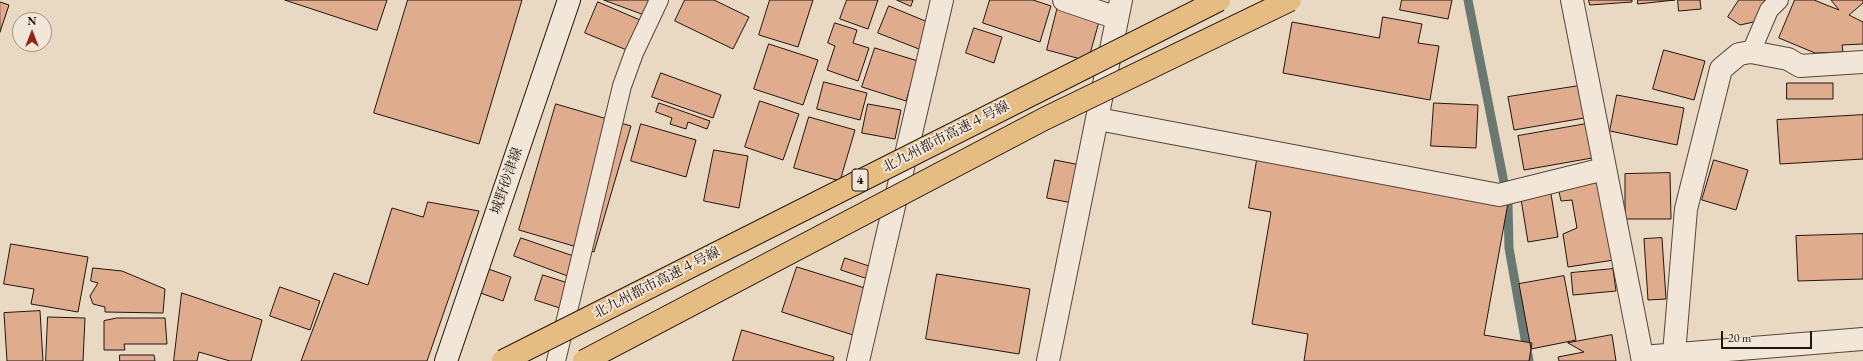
<!DOCTYPE html>
<html>
<head>
<meta charset="utf-8">
<style>
	body { margin:0 }
	#map { position:relative; width:1863px; height:361px; overflow:hidden; background:#ead9c2; font-family:"EB Garamond",serif }
	canvas { display:block }
	.north { position:absolute; left:12px; top:12px; width:40px; height:40px; box-sizing:border-box; background:#f1e6d7; border:1px solid #9f9287; border-radius:50%; rotate:0deg; font-size:11px; font-weight:700; line-height:16px; text-align:center; color:#23140e }
	.north::after { content:''; display:block; margin:auto; width:14px; height:18px; background:#8f2418; clip-path:polygon(50% 0,100% 100%,50% 72%,0 100%) }
	.scale { position:absolute; left:1721px; top:331px; width:91px; height:18px; box-sizing:border-box; border:2px solid #23140e; border-top:0; padding-left:5px; font-size:12px; line-height:14px; white-space:nowrap; color:#23140e; -webkit-text-stroke:3px #f1e6d7; paint-order:stroke }
</style>
</head>
<body>
<div id="map">
<canvas width="1863" height="361"></canvas>
<div class="north">N</div>
<div class="scale">20 m</div>
</div>
<script>
const c = document.querySelector('canvas').getContext('2d');
c.lineJoin = 'round';
function stroke(path, color, width, dash) {
  c.strokeStyle = color;
  c.lineWidth = width;
  c.lineCap = dash ? 'butt' : 'round';
  c.setLineDash(dash || []);
  c.stroke(path);
}
function fillPath(path, color) {
  c.fillStyle = color;
  c.fill(path, 'evenodd');
}
function drawText(font, color, halo, rows, align = 'center') {
  c.font = font + ' "EB Garamond","Noto Serif JP",serif';
  c.lineWidth = 4;
  c.setLineDash([]);
  c.textBaseline = 'middle';
  c.strokeStyle = halo;
  c.fillStyle = color;
  for (const [text, x, y, turn = 0] of rows) {
    c.save();
    c.translate(x, y);
    c.rotate((+turn || 0) * Math.PI / 180);
    c.textAlign = isNaN(turn) ? turn : align;
    if (halo) c.strokeText(text, 0, 0);
    c.fillText(text, 0, 0);
    c.restore();
  }
}
stroke(new Path2D(`
	M1468 0 1508 203 1509 248 1529 361`), '#697870', 9);
const building = new Path2D(`
	M285 0H387L377 30Z
	M408 0H522L479 144 374 113Z
	M604 0H653L648 16Z
	M685 0H714L749 17 733 49 675 21Z
	M770 0H813L798 47 759 35Z
	M847 0H878L868 29 840 19Z
	M897 0H913L911 6Z
	M990 0H1033L1051 6 1040 42 983 23Z
	M1402 0H1452L1448 19 1400 10Z
	M1589 0H1632V2L1590 5Z
	M1638 0H1675L1638 4Z
	M1678 0H1700L1701 9 1679 11Z
	M1739 0H1773L1758 21 1740 25 1728 17Z
	M1795 0H1814L1839 10 1831 0H1863V3L1849 15 1863 22V44L1842 45 1843 52 1815 53 1779 38Z
	M0 2 9 5 0 32Z
	M598 2 647 23 634 53 585 33Z
	M889 6 930 23 919 49 878 33Z
	M1058 6 1100 18 1088 61 1047 50Z
	M1383 17 1422 24 1418 43 1439 46 1430 100 1283 73 1292 22 1379 38Z
	M835 23 857 30 853 43 869 48 858 81 827 70 835 46 828 43Z
	M974 28 1002 37 994 63 966 53Z
	M769 44 818 60 803 105 754 89Z
	M875 48 918 61 906 101 862 87Z
	M1664 50 1705 61 1694 100 1653 89Z
	M661 73 721 95 713 118 652 97Z
	M824 82 867 93 860 120 817 109Z
	M1787 83H1833V99H1787Z
	M1579 86 1584 118 1514 130 1508 97Z
	M1617 95 1684 108 1677 145 1610 131Z
	M760 101 799 114 783 160 745 147Z
	M659 103 710 121 707 129 688 122 686 129 670 124 672 118 656 112Z
	M1434 103 1478 105 1476 148 1431 146Z
	M556 104 631 126 594 252 519 230Z
	M868 104 901 110 895 139 862 133Z
	M1863 115V159L1780 164 1777 120Z
	M809 117 855 130 840 181 794 168Z
	M641 124 696 140 686 177 631 161Z
	M1586 124 1592 158 1524 170 1518 136Z
	M714 150 748 156 739 208 704 201Z
	M1055 160 1080 165 1072 203 1047 198Z
	M1257 160 1508 203 1484 335 1532 343 1529 361H1304L1308 334 1252 324 1271 212 1249 208Z
	M1714 160 1748 170 1736 210 1702 200Z
	M1670 173 1671 219H1625V174Z
	M1602 180 1614 260 1568 267 1563 234 1577 228 1572 200 1561 201 1558 187Z
	M1551 194 1558 237 1528 242 1521 199Z
	M428 202 479 211 427 361H301L334 273 368 285 392 208 423 217Z
	M1863 234V279L1798 281 1796 236Z
	M521 238 588 261 581 281 514 256Z
	M1662 238 1666 299 1648 300 1644 239Z
	M11 244 88 257 78 312 31 304 34 289 4 284Z
	M845 258 872 267 868 279 841 270Z
	M480 266 511 277 503 301 472 290Z
	M797 267 868 289 853 335 782 312Z
	M93 268 122 271 165 289 163 313 105 312V307L93 304 90 296 98 283 91 281Z
	M1613 269 1616 291 1573 295 1571 273Z
	M937 274 1030 289 1019 354 926 339Z
	M543 275 571 284 563 309 535 300Z
	M1564 276 1576 340 1531 349 1519 284Z
	M280 287 320 301 310 330 270 316Z
	M182 293 262 320 251 361H230L199 352 197 361H174Z
	M40 311 43 361H7L4 313Z
	M48 317 85 318 83 361H46Z
	M117 318H165L167 344H124L125 350H104V321Z
	M742 330 834 357 833 361H733Z
	M1612 335 1616 361H1559L1558 357 1584 352 1568 343Z
	M120 355H154L155 361H120Z`);
fillPath(building, '#dfad8e');
stroke(building, '#23140e', 1);
const lane = new Path2D(`
	M1751 52 1769 10 1779 0
	M556 361 622 86 634 53 659 0`);
const street = new Path2D(`
	M1064 0 1117 18
	M1572 0 1643 361
	M1098 119 1499 195 1604 169
	M1674 354 1686 209 1721 69 1739 54 1751 52 1788 59 1800 66 1863 62
	M1642 357 1863 339
	M858 361 942 0
	M1048 361 1121 0`);
const secondary = new Path2D(`
	M446 361 569 0`);
stroke(lane, '#55453b', 20);
stroke(street, '#55453b', 24);
stroke(secondary, '#23140e', 24);
stroke(lane, '#f1e6d7', 18);
stroke(street, '#f1e6d7', 22);
stroke(secondary, '#f1e6d7', 22);
const highwayBridge = new Path2D(`
	M503 361 1219 0
	M584 361 1044 119 1290 0`);
stroke(highwayBridge, '#23140e', 24, []);
stroke(highwayBridge, '#e5bc81', 22);
for (const [x, y, w] of [
	[860,180,16]
]) {
  const box = new Path2D();
  box.roundRect(x - w / 2, y - 11, w, 22, 3);
  c.fillStyle = '#f1e6d7';
  c.fill(box);
  stroke(box, '#23140e', 1);
}
drawText('bold 13px', '#23140e', null, [
	["4",860,180]
]);
drawText('14px', '#23140e', '#f1e6d7', [
	["北九州都市高速４号線",946,137,-27],
	["城野砂津線",507,181,-71],
	["北九州都市高速４号線",657,283,-27]
]);
</script>
</body>
</html>
